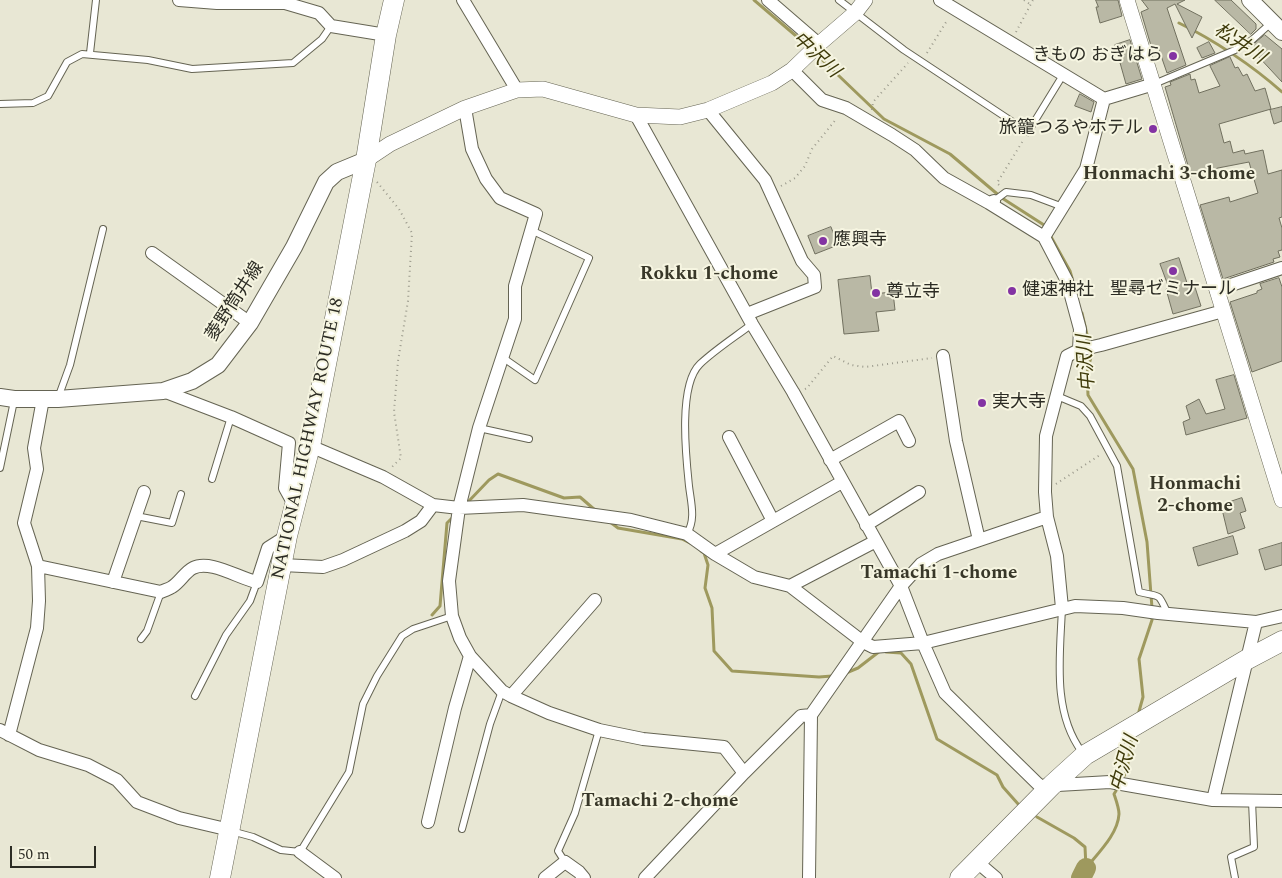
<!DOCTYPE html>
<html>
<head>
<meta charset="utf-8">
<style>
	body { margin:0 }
	#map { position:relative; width:1282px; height:878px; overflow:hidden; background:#e8e7d4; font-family:Spectral,serif }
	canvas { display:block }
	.scale { position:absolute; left:10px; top:846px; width:86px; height:22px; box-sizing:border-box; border:2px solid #2c2c24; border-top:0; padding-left:6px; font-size:15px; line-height:18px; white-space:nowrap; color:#2c2c24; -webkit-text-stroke:4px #f6f5e1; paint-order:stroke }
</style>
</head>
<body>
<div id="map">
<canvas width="1282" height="878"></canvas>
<div class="scale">50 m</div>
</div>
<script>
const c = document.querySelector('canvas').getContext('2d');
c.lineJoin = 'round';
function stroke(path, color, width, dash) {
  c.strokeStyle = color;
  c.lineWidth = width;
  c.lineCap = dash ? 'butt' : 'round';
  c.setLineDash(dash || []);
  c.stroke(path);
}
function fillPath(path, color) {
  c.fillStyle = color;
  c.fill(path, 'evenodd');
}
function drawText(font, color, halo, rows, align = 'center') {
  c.font = font + ' Spectral,"Noto Sans JP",serif';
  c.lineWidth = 4;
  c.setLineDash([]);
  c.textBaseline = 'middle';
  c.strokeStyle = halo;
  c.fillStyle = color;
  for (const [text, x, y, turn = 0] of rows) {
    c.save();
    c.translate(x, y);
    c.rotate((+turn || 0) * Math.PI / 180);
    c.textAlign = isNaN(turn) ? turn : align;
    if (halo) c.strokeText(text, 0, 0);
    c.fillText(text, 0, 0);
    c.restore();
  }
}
stroke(new Path2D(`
	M754 0 809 47
	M1179 23C1214 40 1253 66 1282 92
	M815 53 884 119 950 154 1002 198 1044 225 1046 227
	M1050 235 1070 271 1072 278
	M1082 313 1089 343
	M1090 349 1091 357 1087 373 1088 395 1133 469 1147 542 1152 608
	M467 503 489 480 498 474 564 498 580 497 595 510
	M610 522 618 528 682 539 690 543
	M701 551 704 553 708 565 705 588 712 608 714 651 732 671 819 677 832 676
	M432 615 440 606 447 523 454 516
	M886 652 901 653 911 664 937 739 997 775 1003 787 1019 805
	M846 673 858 668 880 651
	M1138 715 1143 697 1139 659 1152 620V615
	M1122 780 1127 770 1132 736
	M1037 817 1074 838 1085 847 1086 867
	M1086 868C1098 853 1118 834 1119 814 1119 808 1116 800 1114 794L1119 786`), '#9e995e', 3);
stroke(new Path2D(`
	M1081 878 1086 868`), '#9e995e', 20);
const building = new Path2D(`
	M1096 0H1118L1122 16 1100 23 1096 7H1098Z
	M1142 0H1185L1177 4 1202 17 1192 38 1175 4 1167 8 1186 65 1167 73 1158 47 1152 49 1141 12 1148 9Z
	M1215 0H1231L1256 24V29L1251 34Z
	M1265 35 1282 49V82L1256 54 1259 51 1253 45Z
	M1130 40 1142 79 1126 84 1115 45Z
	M1209 42 1215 53 1202 58 1197 48Z
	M1230 57 1235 68 1238 67 1243 76 1247 74 1255 91 1265 88 1271 109 1219 124 1224 143 1230 141 1233 153 1244 150 1245 154 1263 150 1268 174 1282 170V217L1279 218 1282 228V250L1278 251 1280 257 1273 259 1274 262 1223 279 1200 205 1229 197 1230 202 1258 193 1249 162 1218 168 1191 176 1165 87 1171 85 1170 82 1190 74 1191 80 1195 79 1199 93 1220 86 1210 66Z
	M1080 94 1094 102 1091 112 1075 106Z
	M1282 107V121L1274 124 1270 110Z
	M831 227 838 245 815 254 808 236Z
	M1179 258 1187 283 1193 281 1201 306 1173 314 1166 289 1169 288 1160 264Z
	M870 276 872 294 893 292 895 310 876 312 879 331 844 334 838 280Z
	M1279 278 1282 287V361L1252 372 1230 302 1257 293V291L1262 289 1260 284Z
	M1234 375 1247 418 1186 435 1183 422 1190 419 1186 406 1199 399 1206 414 1225 409 1216 380Z
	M1242 498 1246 511 1240 513 1245 528 1228 534 1221 505Z
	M1233 536 1238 554 1198 566 1193 548Z
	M1282 543V565L1265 570 1259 550Z`);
fillPath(building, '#b9b8a5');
stroke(building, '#71705f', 1);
const service = new Path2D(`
	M839 0 904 50 1028 132 1063 75
	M90 53 96 0
	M1154 84 1235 50 1252 40 1271 23
	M0 104 33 103 48 96 67 62 82 54 148 60 192 69 293 63 322 39 331 26
	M994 201 1006 192 1031 195 1063 207
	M502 357 535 380 589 258 531 230
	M1057 396 1081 406 1090 416 1117 466 1139 592C1162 598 1157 591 1168 614
	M58 398 70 365 103 229
	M479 428 529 439
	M0 468 14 401
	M212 479 231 417
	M136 516 172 523 181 494
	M687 534C696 519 691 503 689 486 686 457 678 385 700 364 716 349 735 337 752 324
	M1062 608C1060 656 1052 712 1082 752
	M141 639 147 631 161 592
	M195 696 226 635 250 601 257 582
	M462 829 490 724 502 691
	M231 831 253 837 281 850 300 852 349 772 363 704 377 676 402 636 413 629 452 616
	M565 862 558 851 575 813 599 730
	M1235 878 1231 857 1254 847 1252 801`);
const minor = new Path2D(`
	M179 0 217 3H285L319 13 331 26 386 35
	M463 0 517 90
	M768 0 819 44
	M940 0 1104 99 1154 84
	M792 70 822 100 846 108 892 135 915 150 944 178 989 203 994 201
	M465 108 472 149 486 179 500 198 536 214 515 286V319L479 428 459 508 449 581 452 616 460 638 470 656 502 691 511 696 549 713 599 730 643 739 724 747 744 773
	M708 110 765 180 802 261 814 275 815 287 747 314
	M636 115 752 324 793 392 901 586 923 643 945 693 1040 786 1110 782 1213 800 1282 801
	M989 203 1044 237 1067 281 1080 329 1079 350
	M1044 237 1086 169 1104 99
	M152 253 250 323
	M1216 290 1282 268
	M943 356 956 441 979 540
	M163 391 231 417 289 443 285 488 295 506
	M729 437 773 521
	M310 446 383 477 433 505 459 508 523 505 631 520 687 534 715 554 754 577 790 586 863 642 873 647 923 643 1075 606 1123 608 1158 613 1256 622 1282 616
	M830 460 899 421 909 441
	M866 525 919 492
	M715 554 842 482
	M282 565 323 567 343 560 405 531 421 521 433 505
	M38 566 161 592C165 590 169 589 172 587 180 582 185 572 193 568 210 559 240 579 257 582L268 548 287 536
	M113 582 144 492
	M790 586 876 541
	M1062 608 1057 556 1047 517 1045 492 1046 436 1067 356 1079 350 1101 345 1223 311
	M511 696 595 600
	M0 730 39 750 88 765 117 780 137 802 179 818 230 830
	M9 735 37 628 39 601 38 566 24 523 37 469 34 448 43 399
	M1213 800 1256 622
	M428 822 455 708 470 656
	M300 852 335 878
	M976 861 996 878
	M545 878 565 862 579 872 584 878
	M645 878 744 773 801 716 811 715
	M809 878 811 715 901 586 921 564 938 554 1047 517`);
const tertiary = new Path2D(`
	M1127 0 1282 500
	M366 160 390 144 465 108 517 90 543 89 636 115 680 117 708 110 772 83 792 70 819 44 855 13 865 0`);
const secondary = new Path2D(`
	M1250 0 1282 32
	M0 397 14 399H58L163 391 192 381 218 365 250 323 294 247 326 182 337 172 366 160`);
const trunk = new Path2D(`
	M220 878 287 536 310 446 366 160 386 35 394 0
	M960 878 1052 785 1085 755 1246 660 1282 641`);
stroke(service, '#656453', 8);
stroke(minor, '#656453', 14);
stroke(tertiary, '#656453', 16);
stroke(secondary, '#656453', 18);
stroke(trunk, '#656453', 21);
stroke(new Path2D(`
	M1024 0 1031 5
	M1016 32 1033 0
	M927 53 948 19
	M872 110 873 102 908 63
	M377 182 399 209 412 233 408 301 398 361 394 412 401 458 391 468
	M999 185 997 183 1024 139
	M781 186 795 178 805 166 812 149 837 118
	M805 389 807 388 833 356 851 365 865 367 932 358
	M1056 484 1100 455`), '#9b9a8c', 2, [1, 4]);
stroke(service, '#fff', 6);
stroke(minor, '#fff', 12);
stroke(tertiary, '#fff', 15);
stroke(secondary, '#fff', 16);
stroke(trunk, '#fff', 20);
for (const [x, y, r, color] of [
	[1173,56,5,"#8333a3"],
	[1153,129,5,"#8333a3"],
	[823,241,5,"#8333a3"],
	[1173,271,5,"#8333a3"],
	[1012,291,5,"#8333a3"],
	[876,293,5,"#8333a3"],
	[982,403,5,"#8333a3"]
]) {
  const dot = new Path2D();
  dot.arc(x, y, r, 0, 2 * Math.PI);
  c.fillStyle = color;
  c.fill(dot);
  stroke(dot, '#f6f5e1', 2);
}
drawText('18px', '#2c2c24', '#f6f5e1', [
	["きもの おぎはら",1163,56,"right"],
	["旅籠つるやホテル",1143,129,"right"],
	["應興寺",833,241],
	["聖尋ゼミナール",1173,290,"center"],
	["健速神社",1022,291],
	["尊立寺",886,293],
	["実大寺",992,403]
], 'left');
drawText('18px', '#2c2c24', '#f6f5e1', [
	["菱野筒井線",236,302,-57],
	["NATIONAL HIGHWAY ROUTE 18",309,439,-78]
]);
drawText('italic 19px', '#3f3b0b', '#f6f5e1', [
	["松井川",1239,45,34],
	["中沢川",815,56,43],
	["中沢川",1088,363,-94],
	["中沢川",1126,764,-74]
]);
drawText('bold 19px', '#393829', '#f6f5e1', [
	["Honmachi 3-chome",1169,175],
	["Rokku 1-chome",709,275],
	["Honmachi",1195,485],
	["2-chome",1195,507],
	["Tamachi 1-chome",939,574],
	["Tamachi 2-chome",660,802]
]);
</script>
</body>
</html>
